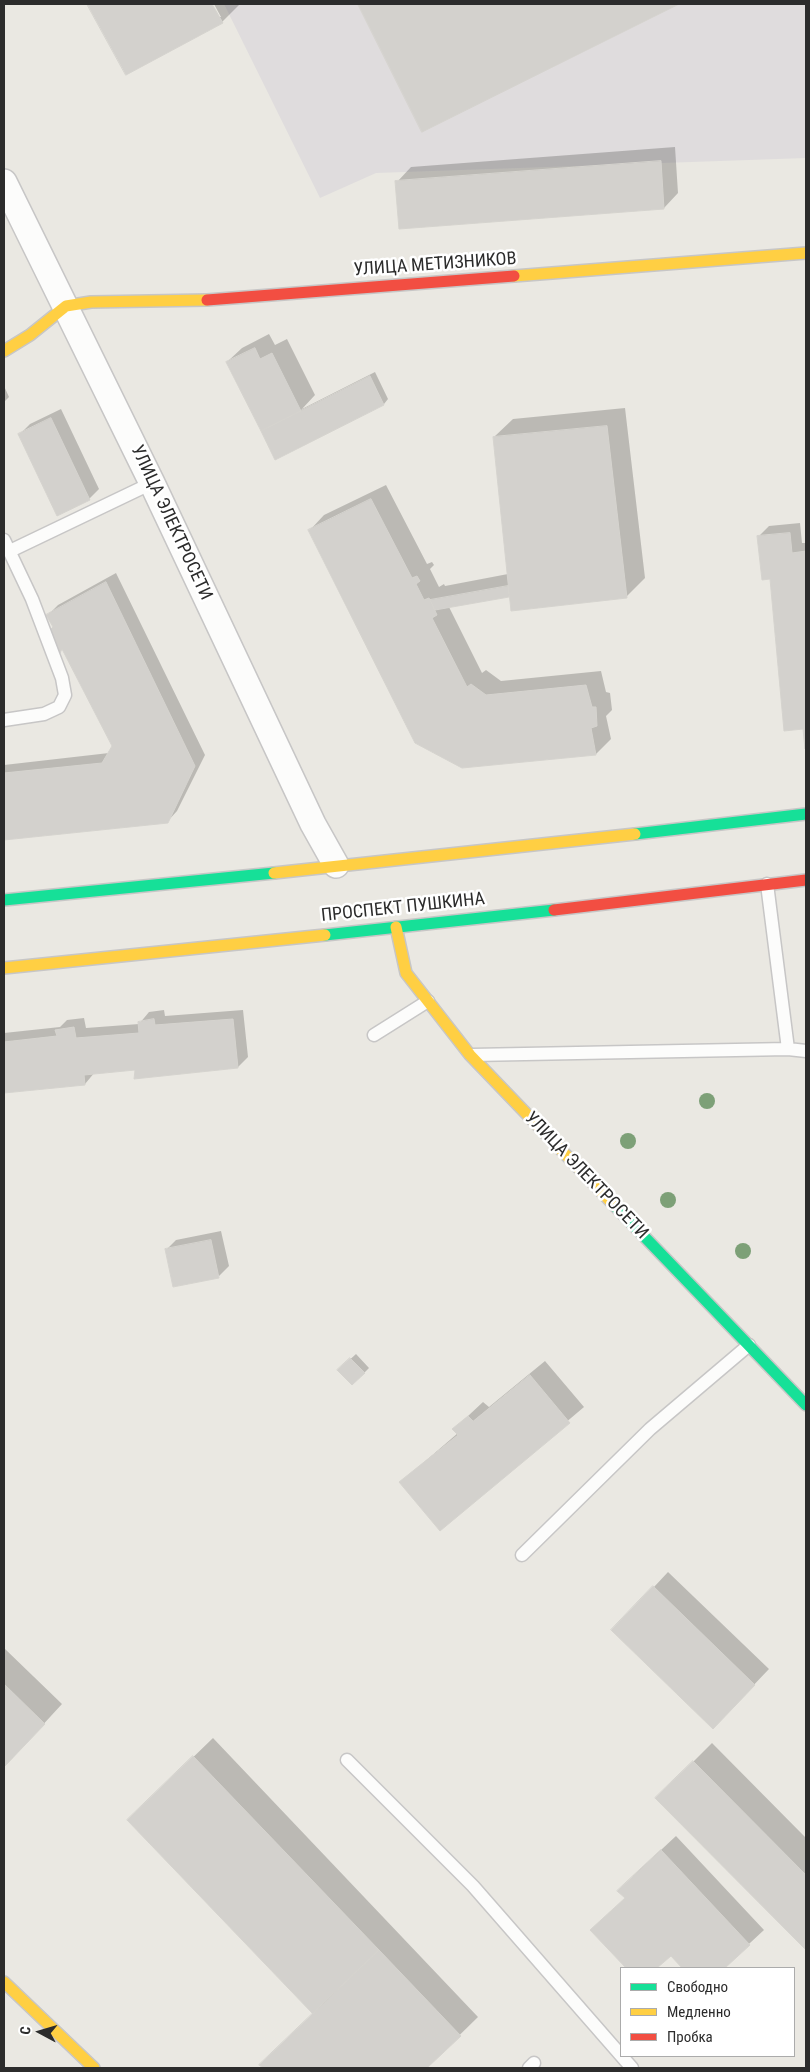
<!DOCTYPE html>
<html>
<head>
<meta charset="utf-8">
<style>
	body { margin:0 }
	#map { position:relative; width:810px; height:2072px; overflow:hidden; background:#eae8e2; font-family:"Roboto Condensed",sans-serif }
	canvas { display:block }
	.frame { position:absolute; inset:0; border:5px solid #2c2c2c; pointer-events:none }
	.legend { position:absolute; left:620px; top:1967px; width:175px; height:90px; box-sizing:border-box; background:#fff; border:1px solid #ababab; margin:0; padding:6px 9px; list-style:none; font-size:15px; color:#2c2c2c }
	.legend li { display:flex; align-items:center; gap:10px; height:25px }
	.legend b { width:25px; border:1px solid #ababab }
	.north { position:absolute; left:15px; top:2007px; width:50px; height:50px; -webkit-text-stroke:4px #fff; paint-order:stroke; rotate:276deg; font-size:14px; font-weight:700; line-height:20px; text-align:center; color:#2c2c2c }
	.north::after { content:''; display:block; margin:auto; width:18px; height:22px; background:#2c2c2c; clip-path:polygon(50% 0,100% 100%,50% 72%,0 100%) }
</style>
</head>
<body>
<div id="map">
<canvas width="810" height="2072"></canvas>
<div class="frame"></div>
<ul class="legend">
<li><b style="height:6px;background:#16e098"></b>Свободно</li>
<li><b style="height:6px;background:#ffcf43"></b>Медленно</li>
<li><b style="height:6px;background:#f24e42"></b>Пробка</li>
</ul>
<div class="north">С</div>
</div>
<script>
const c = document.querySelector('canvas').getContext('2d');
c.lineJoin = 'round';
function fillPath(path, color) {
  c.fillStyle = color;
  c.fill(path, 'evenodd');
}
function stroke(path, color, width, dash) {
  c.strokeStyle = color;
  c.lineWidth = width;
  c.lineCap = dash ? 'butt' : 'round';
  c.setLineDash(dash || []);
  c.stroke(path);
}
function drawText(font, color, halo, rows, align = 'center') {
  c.font = font + ' "Roboto Condensed",sans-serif';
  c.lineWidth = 5;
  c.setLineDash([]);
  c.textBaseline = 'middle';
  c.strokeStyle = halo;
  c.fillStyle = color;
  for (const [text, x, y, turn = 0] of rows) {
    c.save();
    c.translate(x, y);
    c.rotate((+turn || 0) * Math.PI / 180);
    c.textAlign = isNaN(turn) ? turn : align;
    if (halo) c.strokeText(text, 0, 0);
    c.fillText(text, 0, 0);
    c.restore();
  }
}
fillPath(new Path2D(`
	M224 4H806V158L376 173 320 198Z`), '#dfdcdd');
fillPath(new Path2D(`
	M89 4H211L218 17H221L214 4H240L222 22 126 74Z
	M360 4H676L423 130Z
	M675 147 678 193 664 208 397 182 411 167Z
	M269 334 275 345 287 339 315 395 302 409 375 372 388 399 384 404 276 458 227 362 242 348Z
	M4 386 9 397 4 402Z
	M625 408 645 578 626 597 510 596 449 607 482 673 486 670 501 681 601 671 606 692 610 693 612 710 606 716 611 739 596 754 462 767 310 530 324 515 386 485 427 564 432 562 434 565 430 569 439 587 444 584 445 586 508 574 494 437 513 419Z
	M61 409 99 489 89 499 20 434 30 424Z
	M800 523 802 543H806V748L804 728 771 578 759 536 769 526Z
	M116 573 205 755 177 811 167 822 4 838V765L109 753 114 746 63 648 60 651 54 627 48 615 58 605Z
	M164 1010 165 1016 243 1010 248 1057 238 1067 136 1069 95 1072 85 1084 4 1092V1033L60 1027 67 1020 84 1018 86 1028 139 1024 149 1012Z
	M221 1231 229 1266 219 1276 166 1250 176 1240Z
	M356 1354 369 1368 364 1373 344 1365Z
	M545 1361 584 1407 440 1529 401 1482 458 1433 454 1429 483 1402 489 1407Z
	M668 1572 769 1669 728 1712 654 1587Z
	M4 1648 62 1704 4 1767Z
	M213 1738 478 2017 426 2068H264L261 2065 314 2014 148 1801Z
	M712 1743 806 1838V1948L657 1798Z
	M676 1836 764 1930 723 1968H684L671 1954 655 1968H628L592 1930 626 1898 633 1876Z`), '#0003');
const building = new Path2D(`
	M87 4H212L223 23 126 75Z
	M358 4H679L422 132Z
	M661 161 664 209 399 229 395 181Z
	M255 348 260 359 272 353 301 411 261 431 226 362Z
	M370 376 384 405 275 460 261 431Z
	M51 418 90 500 57 516 18 434Z
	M607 426 627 598 511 611 493 437Z
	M371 499 412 578 417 576 420 581 416 584 424 600 429 598 430 600 437 615 432 618 467 687 471 684 486 695 586 685 592 707H596L597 726 591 728 596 755 462 768 415 743 308 530Z
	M790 533 792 553 806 551 805 749 803 729 784 731 770 579 762 580 757 536Z
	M106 582 195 766 168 823 4 840V773L102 763 112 746 62 649 60 653 49 631 53 627 46 615Z
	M508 586 509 597 435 610 430 600Z
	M154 1019 155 1025 233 1019 238 1068 134 1079 135 1070 84 1075 85 1085 4 1093V1042L57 1036 55 1030 74 1027 76 1038 139 1033 138 1022Z
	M211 1240 219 1278 173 1287 165 1249Z
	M350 1358 365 1373 352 1385 337 1370Z
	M530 1375 570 1423 440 1531 399 1482 458 1435 452 1429 468 1416 473 1421Z
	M653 1586 755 1685 713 1729 611 1630Z
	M4 1684 45 1724 4 1767Z
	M193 1756 379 1950 313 2014 127 1820Z
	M693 1761 806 1875V1950L655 1798Z
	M661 1850 750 1945 725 1968H682L671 1956 657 1968H626L590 1930 625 1898 617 1891Z
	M379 1950 461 2036 427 2068H263L259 2065Z`);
fillPath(building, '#d3d1cd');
stroke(building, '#d5d3ce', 1);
const lane = new Path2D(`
	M4 540 32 599 62 678 65 695 59 707 44 714 4 720
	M10 551 152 483
	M767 884 788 1049
	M374 1035 428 1001
	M472 1055 788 1049 806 1051
	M522 1555 650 1429 749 1345
	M347 1760 473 1886 632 2068
	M529 2068 534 2063`);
const street = new Path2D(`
	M4 182 152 483 313 824 336 865`);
const fast = new Path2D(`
	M635 834 806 814
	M4 900 274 873
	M325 935 554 910
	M615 1206 806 1405`);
const slow = new Path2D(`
	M514 276 806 253
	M4 351 30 335 66 306 91 302 207 300
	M274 873 635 834
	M396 927 406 973 470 1055 615 1206
	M4 968 325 935
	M4 1982 94 2068`);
const jam = new Path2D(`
	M207 300 514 276
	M554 910 806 880`);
stroke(lane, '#c7c6c6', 15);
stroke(street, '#c7c6c6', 28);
stroke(fast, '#c7c6c6', 14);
stroke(slow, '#c7c6c6', 14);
stroke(jam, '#c7c6c6', 14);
stroke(lane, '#fcfcfb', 12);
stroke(street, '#fcfcfb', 25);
stroke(fast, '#16e098', 11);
stroke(slow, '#ffcf43', 11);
stroke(jam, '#f24e42', 11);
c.fillStyle = '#7da077';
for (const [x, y] of [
	[707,1101],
	[628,1141],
	[668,1200],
	[743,1251]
]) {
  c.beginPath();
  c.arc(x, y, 8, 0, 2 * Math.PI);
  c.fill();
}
drawText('18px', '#2c2c2c', '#fff', [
	["УЛИЦА МЕТИЗНИКОВ",435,265,-4],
	["УЛИЦА ЭЛЕКТРОСЕТИ",171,523,65],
	["ПРОСПЕКТ ПУШКИНА",403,908,-6],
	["УЛИЦА ЭЛЕКТРОСЕТИ",586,1176,46]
]);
</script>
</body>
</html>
